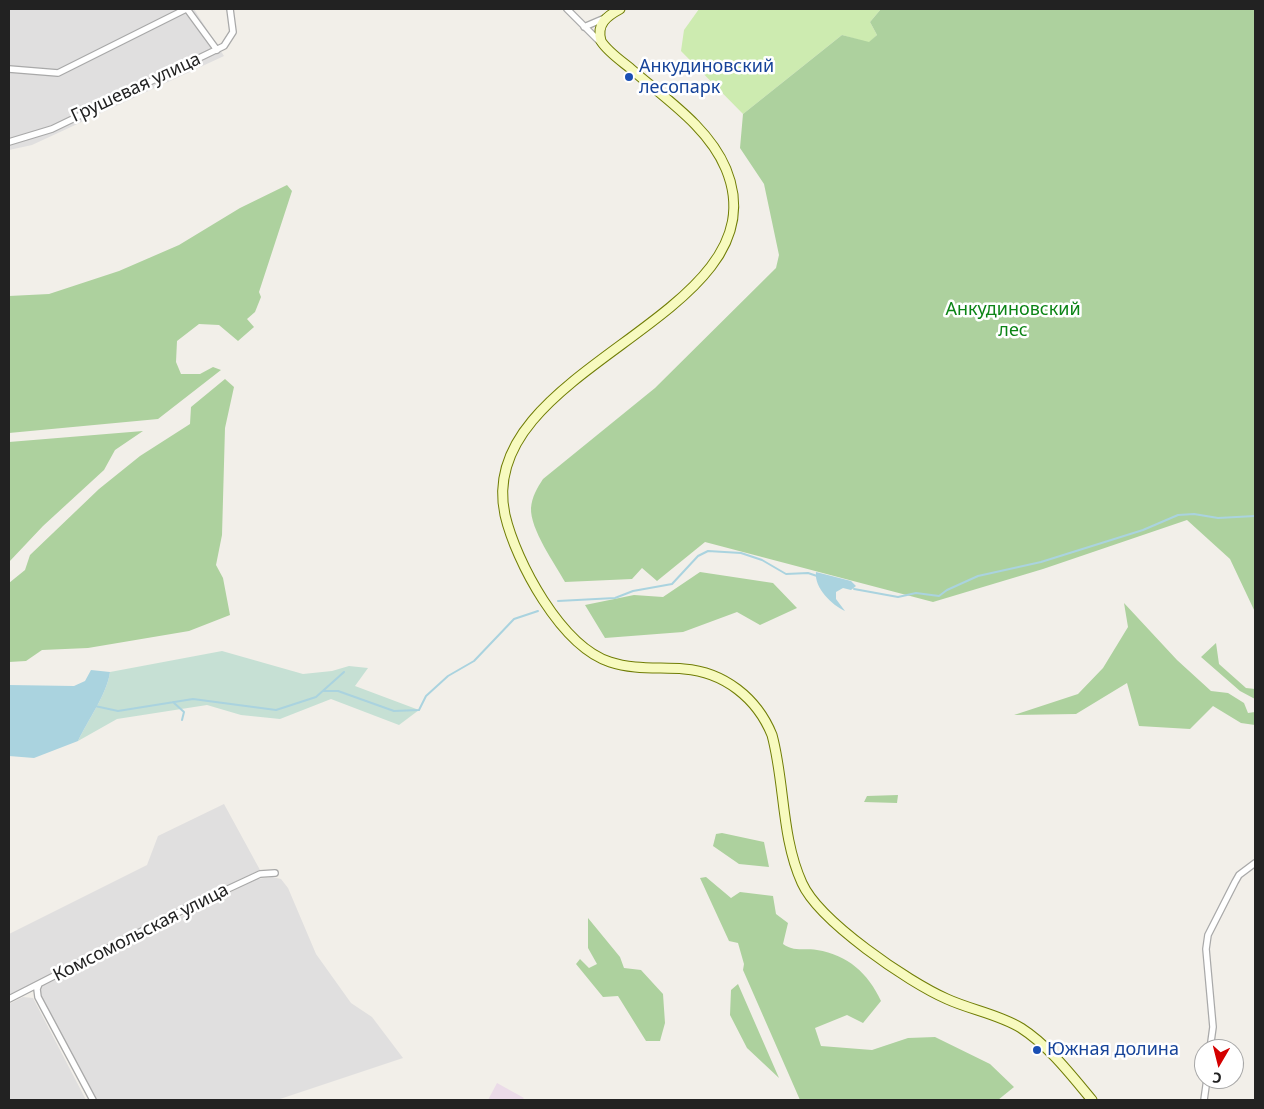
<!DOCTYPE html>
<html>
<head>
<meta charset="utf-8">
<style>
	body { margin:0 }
	#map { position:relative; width:1264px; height:1109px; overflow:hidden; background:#f2efe9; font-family:"Noto Sans",sans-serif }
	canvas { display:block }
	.frame { position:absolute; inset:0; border:10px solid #222; pointer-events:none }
	.north { position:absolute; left:1194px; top:1039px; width:50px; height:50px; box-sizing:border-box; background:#fff; border:1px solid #a7a7a7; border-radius:50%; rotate:188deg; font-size:14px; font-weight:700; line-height:20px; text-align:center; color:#222 }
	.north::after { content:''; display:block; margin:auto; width:18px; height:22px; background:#d40000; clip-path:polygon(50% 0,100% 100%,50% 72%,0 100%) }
</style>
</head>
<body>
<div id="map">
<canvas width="1264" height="1109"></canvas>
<div class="frame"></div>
<div class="north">С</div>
</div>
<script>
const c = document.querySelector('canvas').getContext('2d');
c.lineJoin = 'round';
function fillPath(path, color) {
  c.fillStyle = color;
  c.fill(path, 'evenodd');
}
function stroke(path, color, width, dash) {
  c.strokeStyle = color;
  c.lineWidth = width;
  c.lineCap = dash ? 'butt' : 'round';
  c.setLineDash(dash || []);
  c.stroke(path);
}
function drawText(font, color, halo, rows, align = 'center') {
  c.font = font + ' "Noto Sans",sans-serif';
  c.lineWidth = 5;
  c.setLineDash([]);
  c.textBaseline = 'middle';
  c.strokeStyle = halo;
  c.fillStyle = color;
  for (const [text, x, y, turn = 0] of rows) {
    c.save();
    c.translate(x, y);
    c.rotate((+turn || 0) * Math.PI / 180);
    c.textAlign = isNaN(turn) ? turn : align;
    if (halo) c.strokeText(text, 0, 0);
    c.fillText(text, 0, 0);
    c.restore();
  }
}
fillPath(new Path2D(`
	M9 9H194L224 56 32 145 9 150Z
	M224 804 260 870 185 906 9 996V934L147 865 158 836Z
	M272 877 281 879 288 888 316 954 351 1003 372 1017 403 1058 277 1100H94L39 997 41 986 257 879Z
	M23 997 33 998 86 1100H9V1004Z`), '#e0dfdf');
fillPath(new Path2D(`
	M497 1083 524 1098 522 1100H488Z`), '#ebdbe8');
fillPath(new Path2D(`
	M699 9H881L870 22 877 35 869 43 842 35 743 114 681 51 684 30Z`), '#cdebb0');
fillPath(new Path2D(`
	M881 9H1255V612L1230 559 1187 520 1043 569 933 602 705 542 657 581 642 568 632 579 565 582C555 564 530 529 531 508 532 497 537 488 543 479L655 388 776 268 779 255 764 184 740 148 743 114 842 35 869 42 877 35 870 22Z
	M287 185 292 191 259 292 261 297 255 312 247 319 254 327 238 341 219 325 199 324 177 341 176 362 181 374H200L213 367 221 370 158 419 9 433V296L49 294 119 271 179 245 240 208Z
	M225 379 234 387 225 428 222 535 216 565 223 578 230 615 189 631 88 648 42 650 26 661 9 662V583L25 570 30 555 99 489 140 456 190 424 191 407Z
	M143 431 115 450 104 470 43 526 9 562V442Z
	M700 572 773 583 797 608 760 625 737 612 683 632 605 638 585 605 634 595 663 597Z
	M1124 603 1177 660 1211 691 1228 693 1244 703 1248 713 1255 712V725L1241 723 1213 706 1190 729 1139 726 1127 683 1076 714 1014 715 1078 694 1103 668 1128 627Z
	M1216 643 1219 664 1246 688 1255 689V699L1240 691 1201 657Z
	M898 795 897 803 864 802 867 796Z
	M722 833 764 842 769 867 739 864 713 846 716 834Z
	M706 877 731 898 740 892 773 896 776 914 788 923 783 944C794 952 804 948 817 950 848 955 868 973 881 1001L863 1023 847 1015 815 1028 821 1046 872 1050 908 1038 935 1037 990 1064 1014 1087 998 1100H800L743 970 744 964 738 943 729 941 700 878Z
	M588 918 620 957 624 968 641 970 663 994 665 1023 660 1041H646L618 996 603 997 576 964 580 959 589 968 597 964 588 948Z
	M738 984 779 1078 747 1048 730 1015 731 990Z`), '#add19e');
fillPath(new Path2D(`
	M222 651 303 674 332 671 349 666 368 668 355 686 419 710 399 725 331 699 280 719 241 715 207 705 117 719 78 741C88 720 107 694 110 672Z`), '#c6e0d4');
fillPath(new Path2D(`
	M816 572 851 581 856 586 851 590 843 588 836 592V599L845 611C832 605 814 588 816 572Z
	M91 670 110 672C107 694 88 720 78 741L34 758 9 756V685L74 686 85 681Z`), '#aad3df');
stroke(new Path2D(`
	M854 589 898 597 916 593 939 596 947 590 978 576 1041 562 1143 530 1178 515 1194 514 1218 518 1255 516
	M558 601 615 598 633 591 672 584 698 556 708 551 741 553 762 560 786 574 808 573 817 576
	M323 691H338L394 711 419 710 426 696 448 676 474 661 514 619 538 611
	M173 702 184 712 182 720
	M95 706 118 711 193 699 276 710 316 697 344 672`), '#aad3df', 2);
const street = new Path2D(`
	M187 9 217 50
	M567 9 601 43
	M584 27 605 18
	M9 69 58 73 186 9
	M9 142 52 129 224 46 233 32 230 9
	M39 984 37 989 38 997 93 1100
	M9 999 185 909 260 874 275 873
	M1210 1049 1213 1027 1206 949 1208 935 1235 882 1239 875 1255 863
	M1204 1100 1207 1079`);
const secondary = new Path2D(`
	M620 9C607 16 596 24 601 41 607 51 620 60 630 68 664 98 708 126 726 169 787 317 472 365 505 515 516 562 561 646 610 662 634 670 659 667 684 669 724 672 757 698 772 735 785 783 781 837 802 883 819 921 908 982 947 999 971 1010 998 1014 1021 1028 1049 1046 1071 1075 1092 1100`);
stroke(street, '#a9a9a9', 8);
stroke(secondary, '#707d05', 11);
stroke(street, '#fff', 5.5);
stroke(secondary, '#f7fabf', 9);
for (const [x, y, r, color] of [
	[629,77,5,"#1a4fb4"],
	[1037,1050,5,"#1a4fb4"]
]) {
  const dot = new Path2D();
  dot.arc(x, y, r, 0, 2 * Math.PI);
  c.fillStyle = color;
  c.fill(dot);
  stroke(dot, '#fff', 2);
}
drawText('18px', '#164399', '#fff', [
	["Анкудиновский",639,67],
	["лесопарк",639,88],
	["Южная долина",1047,1050]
], 'left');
drawText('18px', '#222', '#fff', [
	["Грушевая улица",136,88,-25],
	["Комсомольская улица",141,933,-27]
]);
drawText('18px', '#0c8416', '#fff', [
	["Анкудиновский",1013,310],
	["лес",1013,331]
]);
</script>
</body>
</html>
